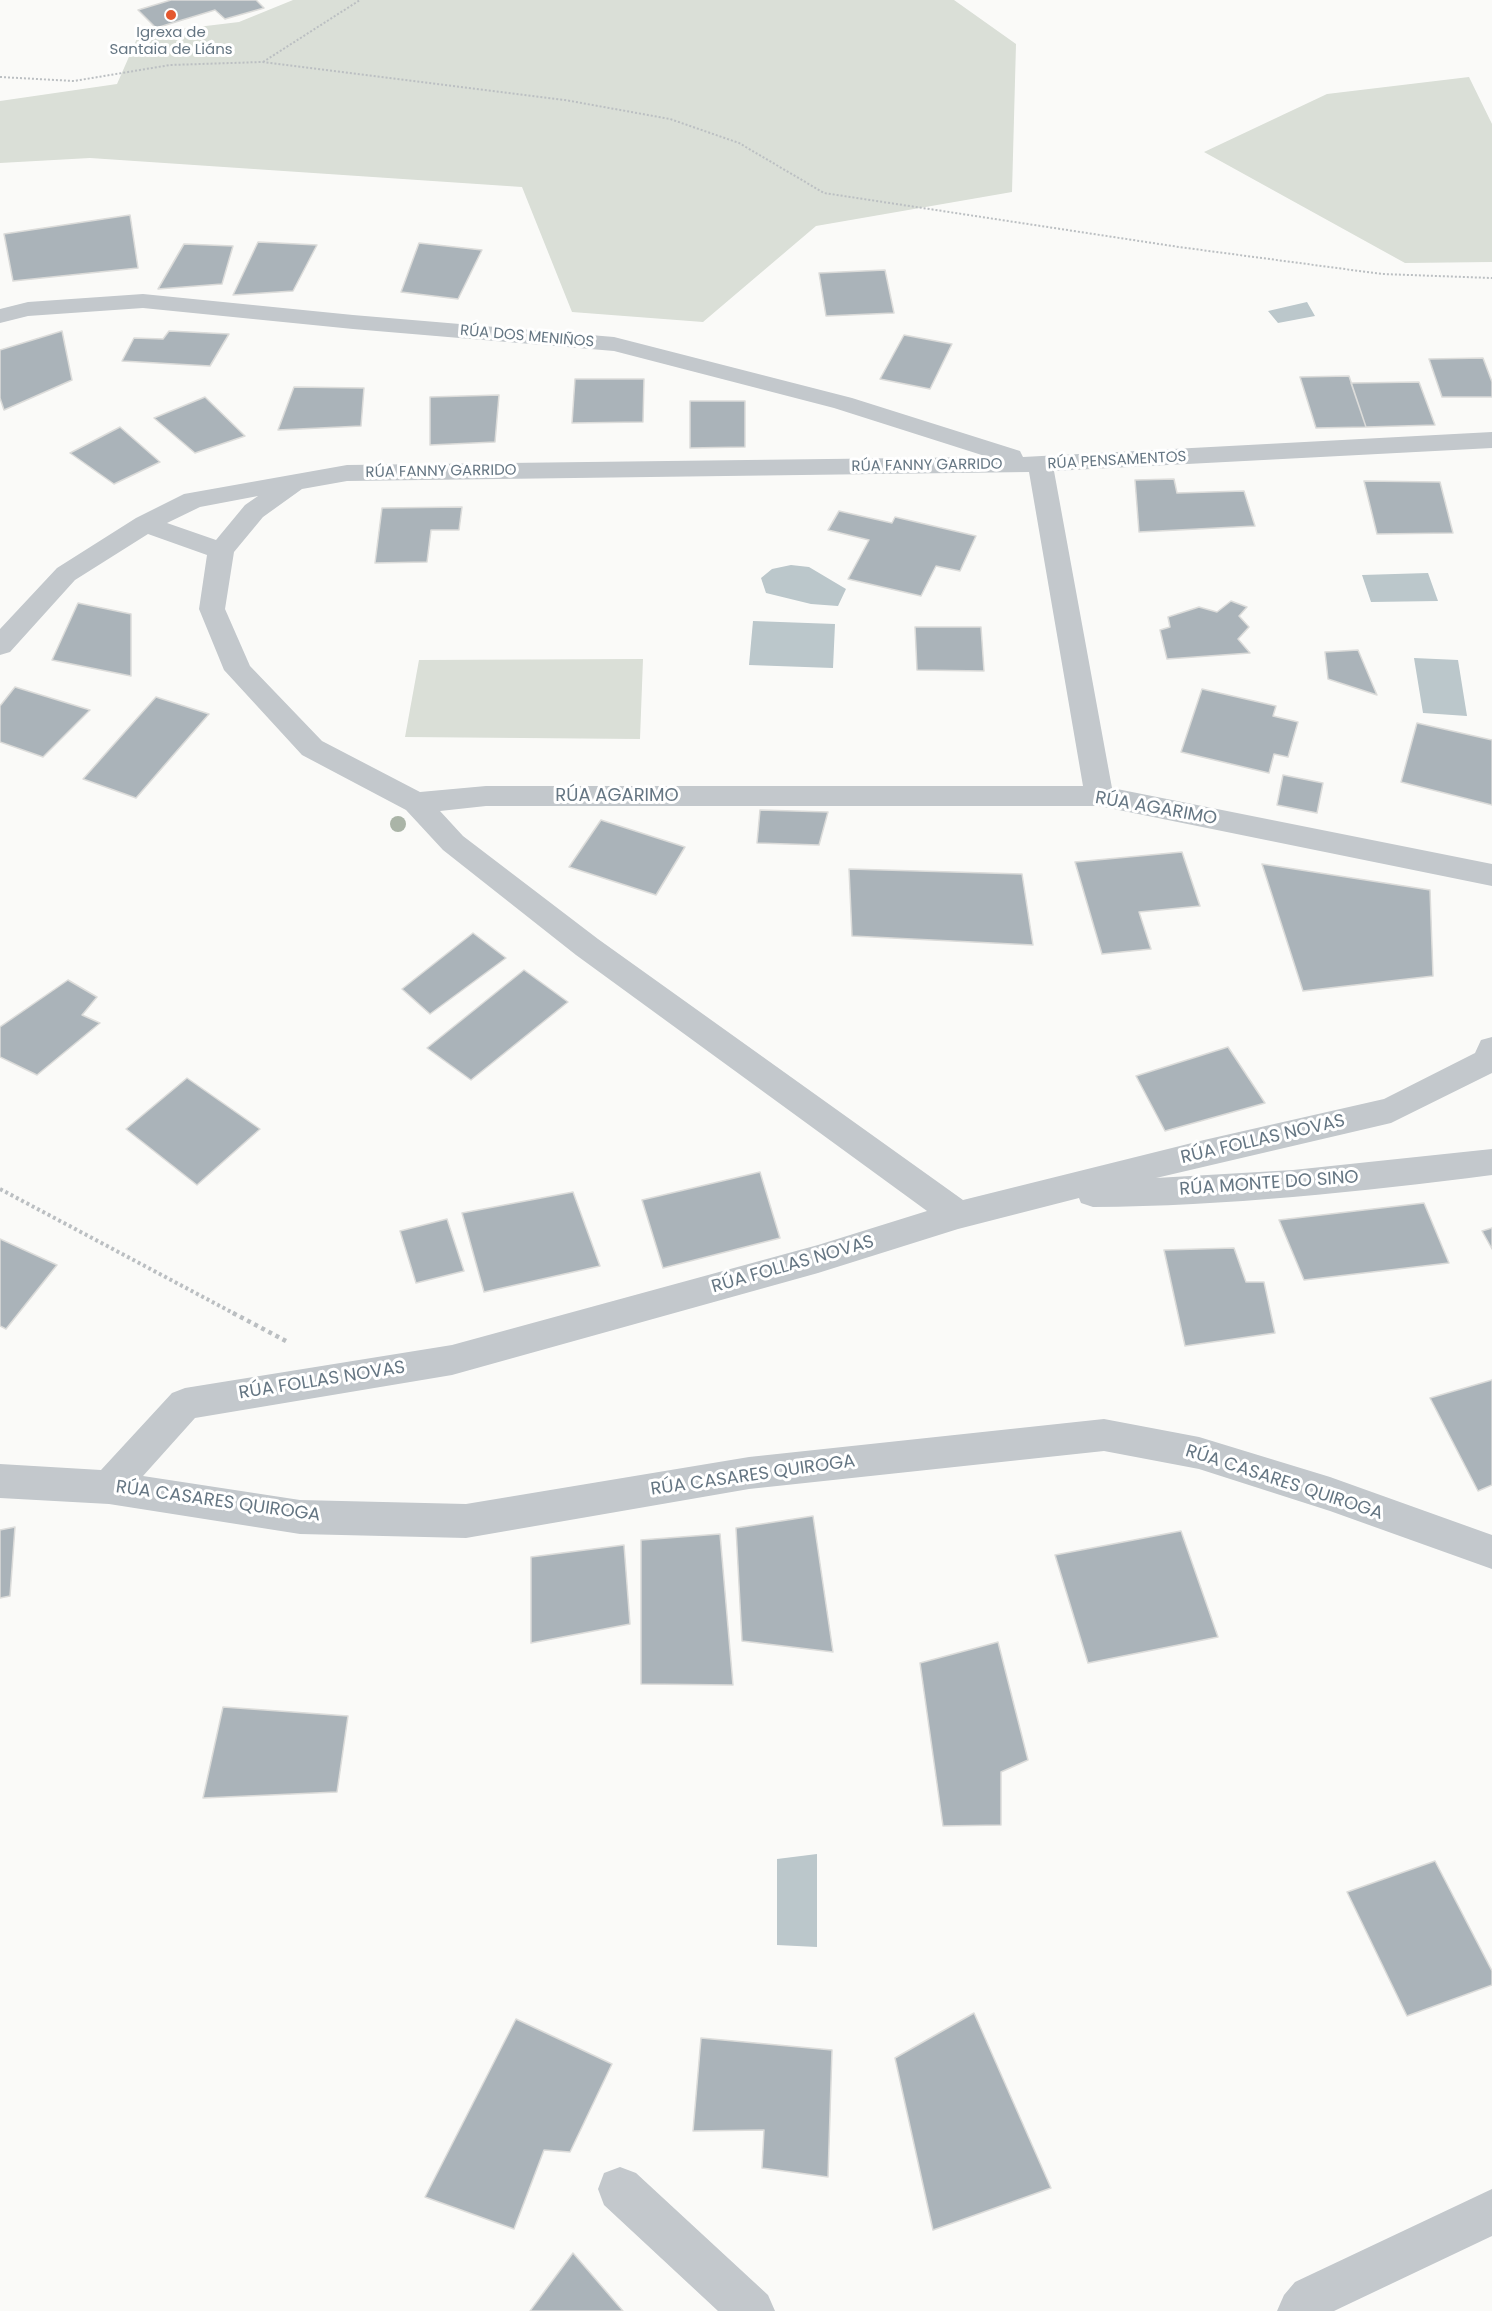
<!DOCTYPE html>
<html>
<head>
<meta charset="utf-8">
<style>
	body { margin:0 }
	canvas { display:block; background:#fafaf8 }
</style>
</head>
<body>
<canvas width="1492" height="2311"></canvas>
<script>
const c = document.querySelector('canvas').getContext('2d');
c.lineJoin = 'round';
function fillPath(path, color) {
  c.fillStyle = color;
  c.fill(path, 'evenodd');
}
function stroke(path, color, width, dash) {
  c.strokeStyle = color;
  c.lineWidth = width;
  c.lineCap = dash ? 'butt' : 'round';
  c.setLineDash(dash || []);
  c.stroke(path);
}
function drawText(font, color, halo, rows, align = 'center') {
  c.font = font + ' Poppins,sans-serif';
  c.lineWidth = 6;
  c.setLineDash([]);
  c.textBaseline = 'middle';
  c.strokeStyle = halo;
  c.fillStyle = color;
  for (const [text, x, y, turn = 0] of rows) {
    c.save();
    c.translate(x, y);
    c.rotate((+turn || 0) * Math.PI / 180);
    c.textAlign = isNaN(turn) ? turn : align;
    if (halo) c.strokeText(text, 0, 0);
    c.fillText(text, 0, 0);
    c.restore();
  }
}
fillPath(new Path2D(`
	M293 0H954L1016 44 1012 192 816 226 703 322 572 312 522 187 90 158 0 163V101L117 84 139 34 239 22Z
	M1469 77 1492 124V262L1405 263 1204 152 1327 94Z
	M643 659 640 739 405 737 419 660Z`), '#dadfd7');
fillPath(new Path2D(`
	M1307 302 1315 316 1278 323 1268 311Z
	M791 565 809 567 846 589 838 606 811 604 766 593 761 578 772 569Z
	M1428 573 1438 601 1371 602 1362 575Z
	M753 621 835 624 833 668 749 665Z
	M1414 658 1458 660 1467 716 1423 713Z
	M817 1854V1947L777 1945V1859Z`), '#bbc7cb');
const building = new Path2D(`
	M171 0H256L264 8 225 19 215 10 156 28 138 10Z
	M130 215 138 268 13 281 4 234Z
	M258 242 317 245 293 291 233 295Z
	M419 243 482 250 458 299 401 292Z
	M184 244 233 246 222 284 158 289Z
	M885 270 894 313 826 316 819 273Z
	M62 331 72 380 4 410 0 398V350Z
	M169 331 229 334 210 366 122 361 134 338 163 339Z
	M904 335 952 344 930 389 880 379Z
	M1483 358 1492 382V397H1442L1429 359Z
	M1349 376 1366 427 1316 428 1300 377Z
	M575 379H644L643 422 572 423Z
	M1419 382 1435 425 1366 427 1351 383Z
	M294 387 364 388 361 426 278 430Z
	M499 395 495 442 430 445V397Z
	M205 397 245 436 195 453 154 418Z
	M690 401H745V447L690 448Z
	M120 427 160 462 114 484 70 453Z
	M1174 479 1177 493 1244 491 1255 526 1139 532 1135 480Z
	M1364 481 1440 482 1453 533 1377 534Z
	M462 507 459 530H431L427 562 375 563 382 508Z
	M839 511 892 523 895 517 976 536 960 571 936 566 921 596 848 579 869 540 828 530Z
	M1231 601 1247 607 1239 616 1249 627 1238 639 1250 653 1167 659 1160 630 1170 627 1168 617 1199 607 1217 612Z
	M78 603 131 614V676L52 660Z
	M915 627H981L984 671 917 670Z
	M1358 650 1377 695 1328 679 1325 652Z
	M15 687 90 710 43 757 0 742V706Z
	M1202 689 1276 706 1273 716 1298 722 1288 757 1274 754 1269 773 1181 752Z
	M156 697 209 714 136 798 83 779Z
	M1417 723 1492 740V805L1401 782Z
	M1283 775 1323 783 1317 813 1277 805Z
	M760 810 828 812 819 845 757 843Z
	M601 820 685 847 656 895 569 867Z
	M1182 852 1200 906 1139 912 1151 949 1102 954 1075 862Z
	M1262 864 1430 890 1433 976 1303 991Z
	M849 869 1022 874 1033 945 852 936Z
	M473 933 506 958 430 1014 402 989Z
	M524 970 568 1002 471 1080 427 1048Z
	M68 980 97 997 82 1015 100 1023 37 1075 0 1057V1027Z
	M1228 1047 1265 1103 1165 1131 1136 1076Z
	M187 1078 260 1129 197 1185 126 1129Z
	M760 1172 780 1238 663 1268 642 1200Z
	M573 1192 600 1266 484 1292 462 1213Z
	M1424 1203 1449 1263 1304 1280 1279 1220Z
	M447 1219 464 1271 416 1283 400 1231Z
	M1492 1228V1249L1482 1231Z
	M0 1239 57 1265 6 1329 0 1326Z
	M1234 1248 1246 1282H1264L1275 1333 1185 1346 1164 1250Z
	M1492 1380V1485L1478 1491 1430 1398Z
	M813 1516 833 1652 742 1641 736 1528Z
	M15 1527 10 1596 0 1598V1530Z
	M1181 1531 1218 1637 1088 1663 1055 1555Z
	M720 1534 733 1685 641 1684V1540Z
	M624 1545 630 1624 531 1643V1557Z
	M998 1642 1028 1760 1001 1772V1825L943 1826 920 1663Z
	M223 1707 348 1716 337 1792 203 1798Z
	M1435 1861 1492 1971V1985L1407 2016 1347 1892Z
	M974 2013 1051 2188 933 2230 895 2058Z
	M516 2019 612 2064 570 2152 544 2150 514 2229 425 2197Z
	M701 2038 832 2050 828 2177 762 2168 764 2130 693 2131Z
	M573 2253 623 2311H530Z`);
fillPath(building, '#aab3b9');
stroke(building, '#dcdcda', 1.5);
stroke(new Path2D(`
	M263 62 360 0
	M0 77 74 81 170 65 262 62 565 100 670 119 739 143 824 193 1179 247 1382 274 1492 278`), '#bbbfc2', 2, [2, 2]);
stroke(new Path2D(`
	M0 1189 235 1314`), '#bbbfc2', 4, [3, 3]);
stroke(new Path2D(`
	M233 1313 286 1341`), '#bbbfc2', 4.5, [4, 4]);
fillPath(new Path2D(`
	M143 294 353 315 614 337 852 398 1020 451 1023 457 1492 432V448L1054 471 1112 788 1492 864V886L1099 806H486L440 811 463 836 598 939 963 1200 1204 1140 1384 1099 1475 1053 1481 1040 1492 1037V1073L1391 1123 1156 1178 1293 1170 1492 1149V1175C1359 1192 1227 1206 1093 1207L1081 1203 1079 1198 958 1229 818 1273 452 1375 195 1418 143 1476 300 1500 466 1504 749 1457 1104 1419 1199 1437 1330 1477 1492 1535V1569L1330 1511 1199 1469 1104 1451 749 1489 466 1538 300 1534 109 1504 0 1498V1464L101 1470 172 1393 185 1388 452 1345 818 1245 927 1211 576 955 443 850 406 810 302 755 224 670 199 609 207 555 148 534 75 580 10 652 0 655V629L57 568 136 518 184 494 347 465 988 457 834 408 614 351 353 329 143 308 28 316 0 323V309L28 302ZM1029 472 1083 786H486L420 792 322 741 250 666 225 609 234 552 263 517 302 489 347 481ZM258 496 245 505 216 540 167 523 200 507Z
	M620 2167 636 2173 768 2295 775 2311H718L604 2205 598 2189 604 2173Z
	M1492 2189V2236L1334 2311H1277L1284 2295 1295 2282Z`), '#c3c8cc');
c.fillStyle = '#aab4a7';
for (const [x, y] of [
	[398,824]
]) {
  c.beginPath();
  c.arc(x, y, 8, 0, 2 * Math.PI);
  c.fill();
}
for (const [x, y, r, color] of [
	[171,15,6,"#e4572e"]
]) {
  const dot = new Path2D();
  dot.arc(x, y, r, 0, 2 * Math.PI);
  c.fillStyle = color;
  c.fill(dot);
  stroke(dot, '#fff', 2);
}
drawText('15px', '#657683', '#fff', [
	["Igrexa de",171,33],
	["Santaia de Liáns",171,50]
]);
drawText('15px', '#657683', '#fff', [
	["RÚA DOS MENIÑOS",527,337,5],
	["RÚA PENSAMENTOS",1117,461,-3],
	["RÚA FANNY GARRIDO",927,466,-1],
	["RÚA FANNY GARRIDO",441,472,-1]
]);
drawText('18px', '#657683', '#fff', [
	["RÚA AGARIMO",617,796],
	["RÚA AGARIMO",1156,809,10],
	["RÚA FOLLAS NOVAS",1263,1140,-13],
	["RÚA MONTE DO SINO",1269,1184,-4],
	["RÚA FOLLAS NOVAS",793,1265,-16],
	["RÚA FOLLAS NOVAS",322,1381,-9],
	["RÚA CASARES QUIROGA",753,1476,-8],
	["RÚA CASARES QUIROGA",1284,1483,18],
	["RÚA CASARES QUIROGA",218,1502,8]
]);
</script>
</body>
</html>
